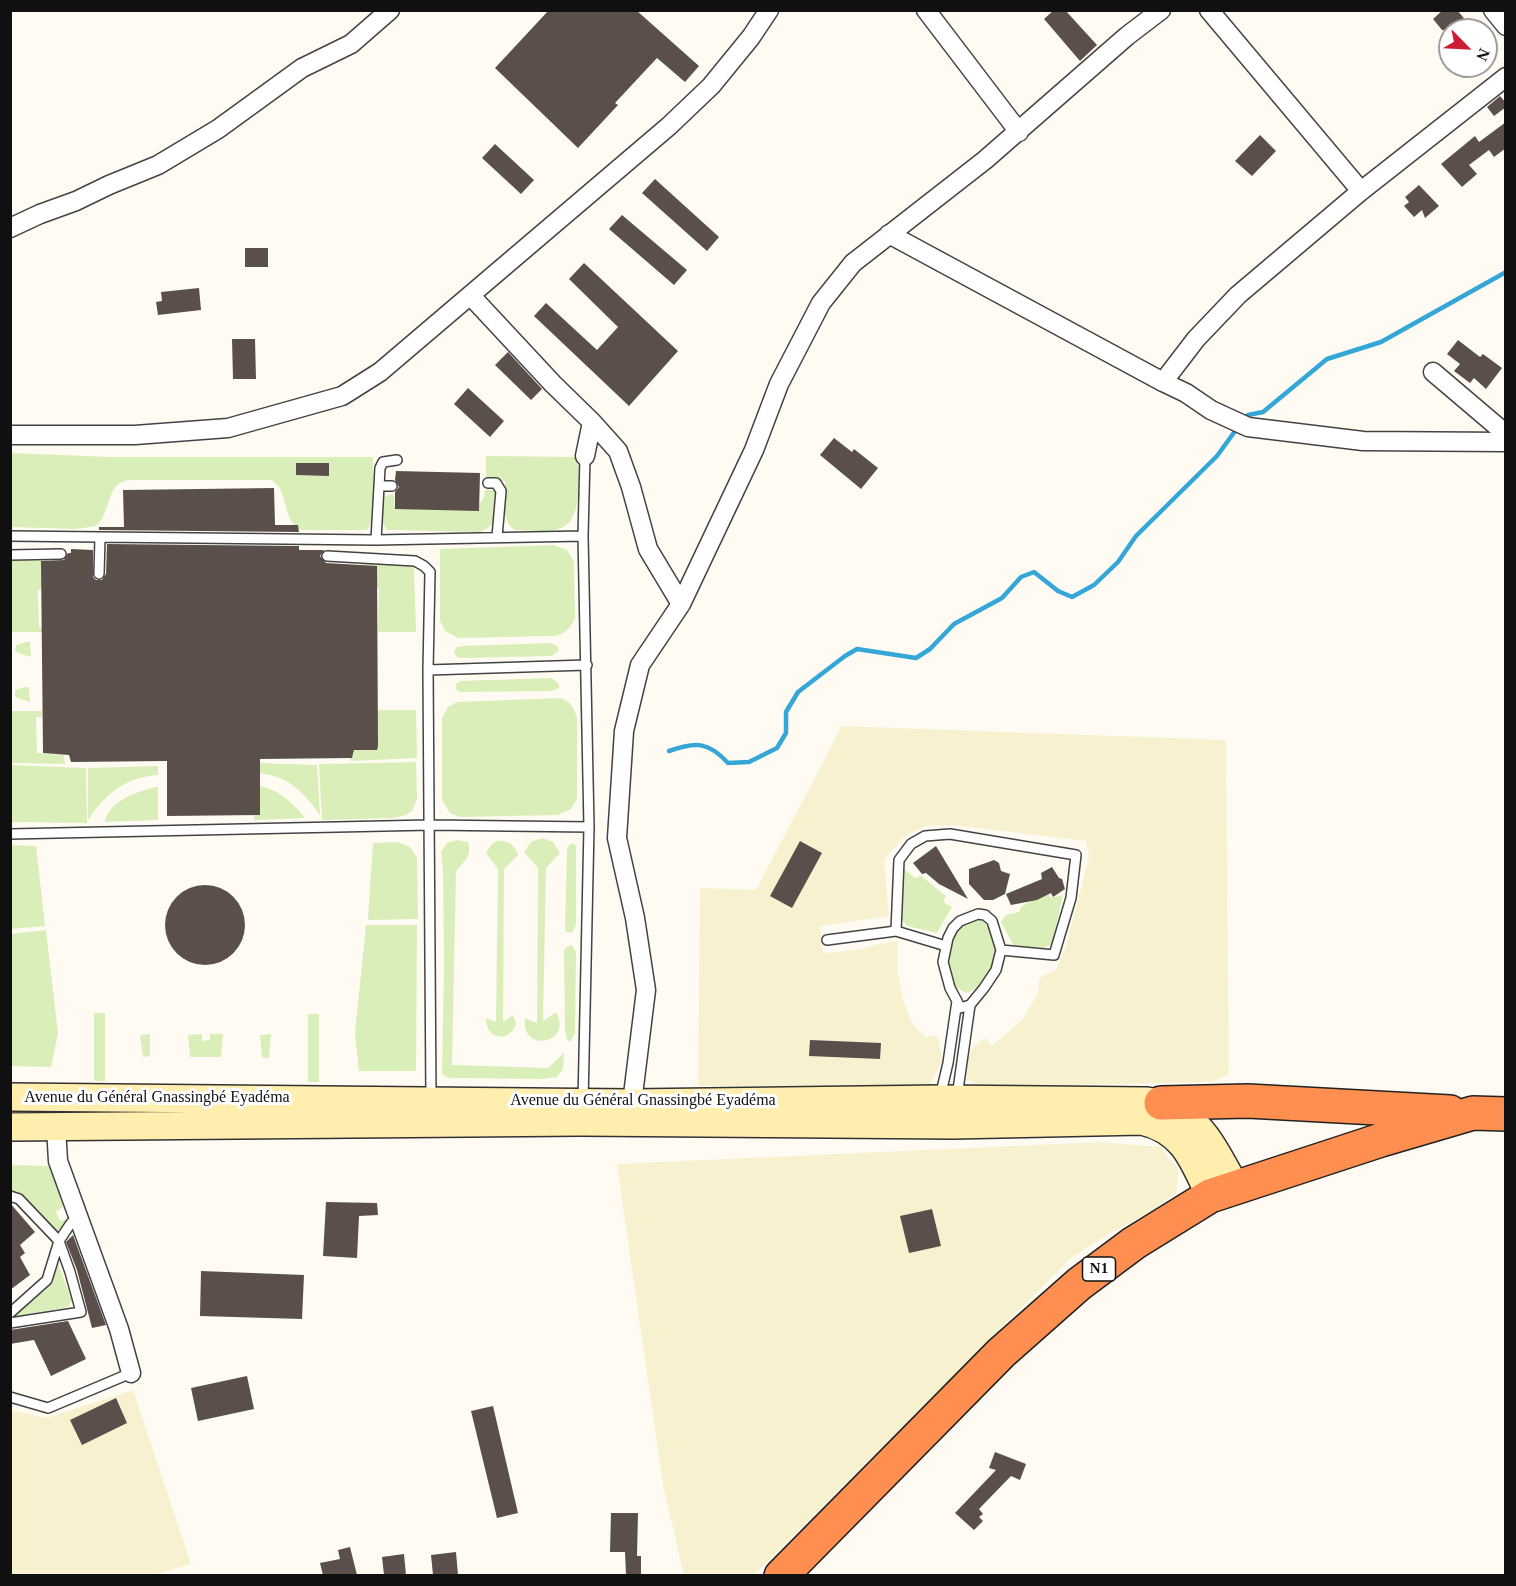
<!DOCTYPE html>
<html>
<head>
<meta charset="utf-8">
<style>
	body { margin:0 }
	#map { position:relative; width:1516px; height:1586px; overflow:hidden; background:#fffbf3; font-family:Georgia,serif }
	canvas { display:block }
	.frame { position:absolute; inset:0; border:12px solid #101010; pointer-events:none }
	.north { position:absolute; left:1438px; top:18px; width:60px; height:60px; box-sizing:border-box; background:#fff; border:2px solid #9f9f9f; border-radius:50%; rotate:114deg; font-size:16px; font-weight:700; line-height:24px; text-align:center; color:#101010 }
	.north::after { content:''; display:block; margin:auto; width:21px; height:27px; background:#cd1b35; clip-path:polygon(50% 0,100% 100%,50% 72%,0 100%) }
</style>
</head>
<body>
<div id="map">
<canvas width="1516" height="1586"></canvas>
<div class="frame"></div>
<div class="north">N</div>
</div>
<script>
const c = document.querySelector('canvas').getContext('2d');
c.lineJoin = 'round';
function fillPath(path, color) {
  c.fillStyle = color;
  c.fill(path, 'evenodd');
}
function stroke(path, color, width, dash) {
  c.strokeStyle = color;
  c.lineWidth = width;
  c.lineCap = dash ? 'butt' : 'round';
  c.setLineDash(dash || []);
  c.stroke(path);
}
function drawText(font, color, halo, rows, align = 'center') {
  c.font = font + ' Georgia,serif';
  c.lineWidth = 6;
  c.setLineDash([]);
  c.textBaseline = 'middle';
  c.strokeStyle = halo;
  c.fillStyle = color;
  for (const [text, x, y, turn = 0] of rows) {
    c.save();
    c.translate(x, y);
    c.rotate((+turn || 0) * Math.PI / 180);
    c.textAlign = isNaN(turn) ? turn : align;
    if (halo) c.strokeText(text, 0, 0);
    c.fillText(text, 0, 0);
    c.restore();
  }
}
fillPath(new Path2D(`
	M842 726 1226 740 1229 1074 1211 1082 993 1087 978 1086 967 1079V1060L973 1047 986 1038 992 1046 1022 1020 1038 993 1039 979 1047 973 1056 970 1065 949 1089 857 1086 841 950 825 925 826 904 837 884 860 889 916 820 926 823 953 857 950 879 944 898 941 897 969 903 1000 912 1023 926 1038 931 1035 938 1037 940 1049 942 1057 940 1065 929 1086H698L700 888 756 890Z
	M1101 1142 1160 1147 1179 1170 1176 1193 1152 1211 1105 1236 1071 1258 754 1575 684 1576 663 1485 617 1164Z
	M133 1390 191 1564 155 1575 11 1576V1410L47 1418Z`), '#f8f1d0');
fillPath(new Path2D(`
	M10 453 109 457H373L374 520 367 530H301C281 521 290 490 271 480H134C103 480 114 510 96 526L76 529 11 527Z
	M486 456 578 457C578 478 584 523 558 529 545 533 528 530 515 530 500 520 505 497 505 481L486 479Z
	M485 490H496C496 509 501 524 480 532L392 530H387L382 522 383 498 391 494 394 496 395 508H476L484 498Z
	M554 545 567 550 574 561 575 618C570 629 565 634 554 636L458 638 445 631 440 621V549Z
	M11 560 67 561 46 589 38 590 39 627H42V632H11Z
	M366 561 410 564 414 568 416 632H378L379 588H353L359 566Z
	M26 642H30L31 657 15 652 16 645Z
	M552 643 558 647 559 650 552 656 462 658 457 657 454 651 457 647 462 646Z
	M552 678 559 684V688L552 691 460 692 456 689V684L460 681Z
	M26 687H29L30 702 15 697V690Z
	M561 698C571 702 574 708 577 718V799L571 809 558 815 459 817 450 813 442 800V718L448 707 457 702Z
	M377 710H416L417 758 350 761V757L354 756V750H377Z
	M11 711H42V717H36L37 753 64 755 65 764 11 763Z
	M416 762 417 799 412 811 406 815 393 818 322 820 319 764Z
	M260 763 317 765 320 815C302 790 288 775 255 773L254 767H260Z
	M11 765 86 768 87 823 11 822Z
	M158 766V775C126 777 105 794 88 820V768Z
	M255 786C277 787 292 802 305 818L254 820Z
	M155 787H158V820L105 822C108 801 137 792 155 787Z
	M542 838 553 842 560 853 546 868 543 1021 556 1012C574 1044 520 1054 525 1018L537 1023 538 868 524 852 531 842Z
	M457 840 468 842C473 857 463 861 456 872L452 1065 548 1068 564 1053 563 1069 557 1077 543 1079 451 1078 445 1077 442 1073 444 966 443 870 441 852 447 843Z
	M497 841C508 840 515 845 518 855L504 869 503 1022 513 1015 516 1024C509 1044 485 1039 486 1018L496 1022 498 869 486 853 492 844Z
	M397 842 410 847 417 858 418 919 368 920 373 843Z
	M574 843 576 847V924L572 933 566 932 565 927 567 849 569 845Z
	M11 845 36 846 45 926 11 929Z
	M901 866 915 878 921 876 946 896 943 902 952 907 937 933 907 926 899 916Z
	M1047 892 1051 898 1063 895 1052 944 1042 949 1013 945 1001 922 1006 915 1019 912 1021 907Z
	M978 917C1007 939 999 981 966 993 962 991 957 988 954 985 941 968 949 935 964 922 968 919 973 919 978 917Z
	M366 925H417L416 1071H359L355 1033Z
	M46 930 58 1033 51 1067 11 1066V934Z
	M572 945 576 952 575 1033 570 1042 567 1040 565 1031 564 952 565 948Z
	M94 1013H105V1081H94Z
	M308 1014H319V1082H308Z
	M150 1034V1056L143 1057 140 1035Z
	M202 1034V1041L210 1040V1034H223L221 1057H190L188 1035Z
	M271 1034 269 1058H262L260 1035Z
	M11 1165 50 1166 63 1207 56 1212 60 1221 67 1219 68 1224 58 1230H52L21 1195 11 1192Z
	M56 1264H58L72 1301 68 1307 12 1317 53 1283Z`), '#d9eeb8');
const water = new Path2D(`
	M208 892C268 908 227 980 189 954 183 949 177 943 175 936 166 911 186 895 208 892ZM206 901 221 906 229 919 227 935 215 946H199L196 942 187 937 184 921 191 908Z
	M190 924a17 17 0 1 1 34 0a17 17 0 1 1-34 0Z`);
fillPath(water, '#b3e7fb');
stroke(water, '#34a7d8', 1.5);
stroke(new Path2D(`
	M1244 420 1248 415 1263 412 1327 359 1381 342 1506 272
	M669 751C695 742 708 741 728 763L749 762 777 748 786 733V712L798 692 845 656 857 649 916 658 930 649 954 624 1002 598 1021 577 1034 572 1058 591 1072 597 1094 585 1118 562 1136 536 1217 456 1238 427`), '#34a7d8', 4.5);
fillPath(new Path2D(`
	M549 10H636L699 66 685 82 657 58 615 103 618 105 578 148 495 68Z
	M1054 10H1065L1097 45 1080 61 1044 19Z
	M1443 10H1457L1474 30H1442L1433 19Z
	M1500 96 1506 103V107L1494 116 1487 107Z
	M1506 122V148L1494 157 1489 150 1469 165 1477 174 1462 187 1441 164 1475 136 1479 142Z
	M1260 135 1276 151 1252 176 1235 161Z
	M495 144 534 180 521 194 482 158Z
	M655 179 719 237 707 251 642 193Z
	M1419 185 1439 206 1425 218 1422 210 1414 217 1404 206 1409 202 1405 197Z
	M622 215 687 270 674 285 609 229Z
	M245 248H268V267H245Z
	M584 263 678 351 629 406 534 316 546 303 597 350 618 327 569 279Z
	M199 288 201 310 158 315 156 302 162 301 161 292Z
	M232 339H255L256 379H233Z
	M1458 340 1480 357 1483 354 1502 368 1486 389 1474 378 1470 383 1454 371 1460 364 1447 354Z
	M508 352 542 389 531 400 495 365Z
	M468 388 504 421 490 437 454 404Z
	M834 438 852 452 854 449 878 468 861 489 820 455Z
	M296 463H329V476L296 475Z
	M396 471 480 473 479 511 395 509V492L399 487 395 480Z
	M274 488 275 525H298L299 532 99 530V527H124L123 490Z
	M107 544 299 546V550H324L320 556 326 563 377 566 378 746 377 750H354L352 758 260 759V815L167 816V761L71 762 69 755 43 753 41 561 64 560 68 553H71V549L93 550V577L96 580H102L106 574Z
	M800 841 822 853 792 908 770 896Z
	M936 846 968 899 939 884 926 873 922 874 913 863Z
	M994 860 999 863 1001 871 1010 874 1005 894 993 900H984L969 884V869Z
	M1052 867 1059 878 1062 879 1065 889 1053 897 1051 893 1037 900 1011 905 1006 894 1042 879 1041 873Z
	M165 925a40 40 0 1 1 80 0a40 40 0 1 1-80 0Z
	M810 1040 881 1043 880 1059 809 1056Z
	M326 1202 377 1203 378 1215 359 1216 357 1258 323 1256Z
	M10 1203 35 1232 20 1245 25 1253 20 1257 30 1275 10 1290Z
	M932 1209 941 1246 909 1253 900 1216Z
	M73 1235 106 1325 92 1328 77 1270 66 1242Z
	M201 1271 304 1275 302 1319 200 1316Z
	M68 1321 86 1359 51 1376 34 1340 10 1344V1330Z
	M247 1376 254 1409 198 1421 191 1388Z
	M116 1398 127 1423 82 1445 70 1420Z
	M493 1406 518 1513 497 1518 471 1411Z
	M995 1452 1026 1464 1020 1480 1011 1476 979 1509 983 1514 979 1517 983 1521 974 1530 955 1513 996 1470 989 1468Z
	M611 1513H638L637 1556H641V1575H626L625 1552H610Z
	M350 1547 357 1575H323L320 1563 340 1559 338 1550Z
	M456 1552 458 1575H433L431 1555Z
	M404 1554 406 1575H384L382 1557Z`), '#5a4f4b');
const lane = new Path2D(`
	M488 483H496L501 491 497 537
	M379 486H392
	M10 536 376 540 583 536
	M376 540 380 468 383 462 397 460
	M10 555 61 554
	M327 556 415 561 424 566 430 572 428 670 431 1099
	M99 574 100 538
	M428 670 587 665
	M10 834 430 825 589 827
	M827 940 896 931
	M946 946 896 931 899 860 911 844 925 836 950 834 1076 855 1071 898 1054 955 1001 950
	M940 1097 948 1063 957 1001 950 988 943 962 948 938 953 928 960 921 978 914 985 915 992 921 1001 950 996 970 984 988 970 1005 960 1008 957 1001
	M957 1097 970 1005
	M583 1102 589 827 583 536 585 456
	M10 1196 19 1199 59 1241 70 1272 81 1312 10 1323
	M10 1313 47 1280 59 1241 71 1223 80 1221
	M10 1397 48 1408 131 1373`);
const street = new Path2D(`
	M926 10 1019 132
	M1209 10 1361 191
	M1493 10 1506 26
	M10 228 40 214 76 201 109 185 158 165 218 129 302 68 351 44 390 10
	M889 234 1163 382 1186 393 1211 410 1248 427 1363 441 1506 442
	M471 296 553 384 592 422 585 456
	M1433 372 1506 434
	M1163 382 1196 339 1238 295 1361 191 1506 77
	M592 422 618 451 631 487 648 549 681 604
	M10 435H135L228 428 342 396 380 372 669 126 711 86 751 37 769 10
	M632 1103 646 990 635 918 617 838 624 731 640 665 681 604 754 450 779 384 821 303 853 263 985 160 1127 36 1161 10
	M56 1127 58 1161 119 1329 131 1373`);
const secondary = new Path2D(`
	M10 1097 632 1103 940 1099 1146 1101C1197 1107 1213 1147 1235 1186
	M10 1127 581 1122 953 1125 1142 1121C1184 1131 1193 1160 1210 1196`);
const highway = new Path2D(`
	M1161 1103 1248 1101 1450 1112
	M781 1576 1001 1353 1079 1284 1134 1243 1210 1196 1381 1140 1473 1113 1506 1114`);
stroke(lane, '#434343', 12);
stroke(street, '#434343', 21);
stroke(secondary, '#323232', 30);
stroke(highway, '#212121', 36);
stroke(lane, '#fff', 9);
stroke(street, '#fff', 18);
stroke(secondary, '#ffeeae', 27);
stroke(highway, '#ff8f51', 33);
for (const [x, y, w] of [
	[1099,1269,33]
]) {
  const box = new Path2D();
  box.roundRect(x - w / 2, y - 12, w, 24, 4.5);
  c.fillStyle = '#fff';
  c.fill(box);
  stroke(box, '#101010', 1.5);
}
drawText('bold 15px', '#101010', null, [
	["N1",1099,1269]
]);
drawText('16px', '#101010', '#fff', [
	["Avenue du Général Gnassingbé Eyadéma",157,1098],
	["Avenue du Général Gnassingbé Eyadéma",643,1101]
]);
</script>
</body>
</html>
